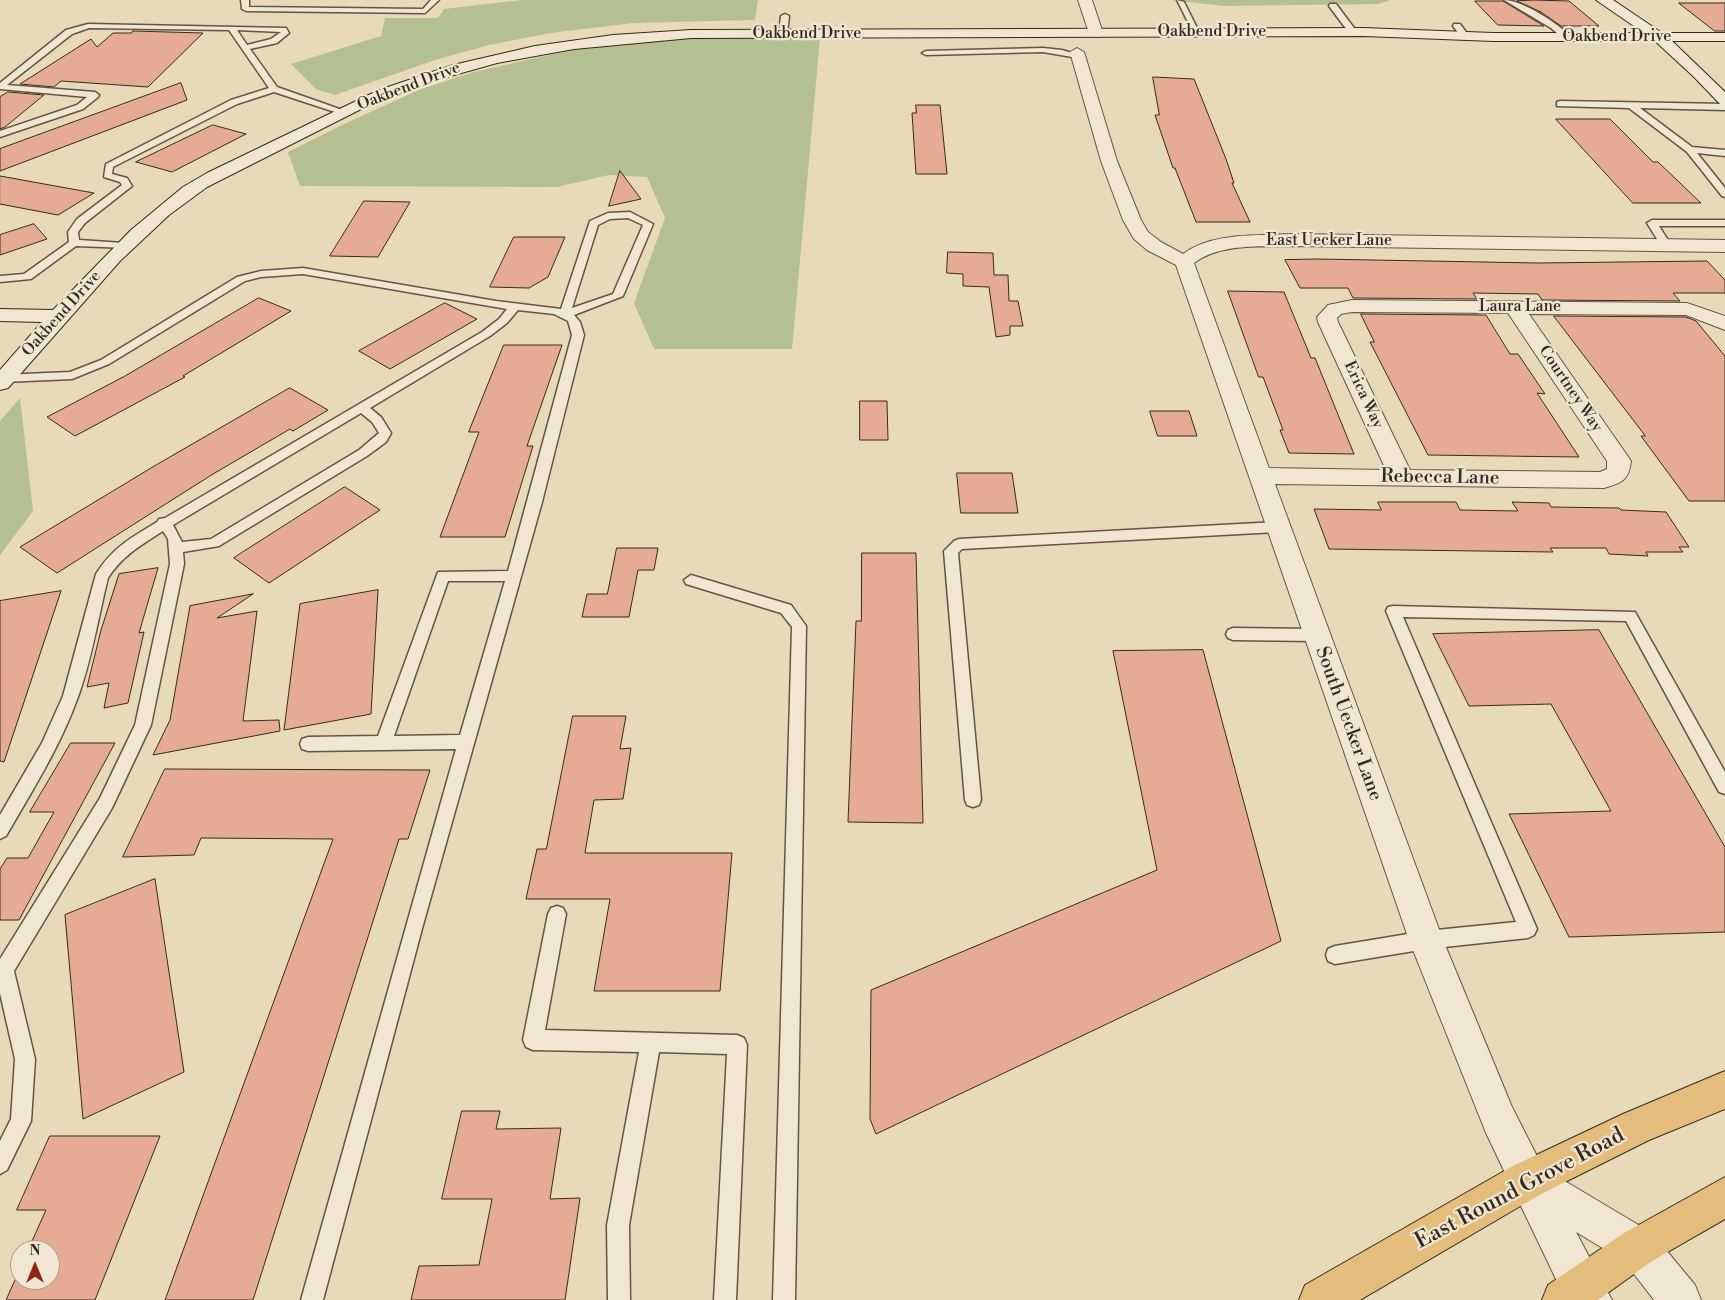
<!DOCTYPE html>
<html>
<head>
<meta charset="utf-8">
<style>
	body { margin:0 }
	#map { position:relative; width:1725px; height:1300px; overflow:hidden; background:#e8d9b8; font-family:"Libre Bodoni",serif }
	canvas { display:block }
	.north { position:absolute; left:10px; top:1240px; width:50px; height:50px; box-sizing:border-box; background:#f0e6d1; border:1px solid #a59b8a; border-radius:50%; rotate:0deg; font-size:14px; font-weight:700; line-height:20px; text-align:center; color:#342b20 }
	.north::after { content:''; display:block; margin:auto; width:18px; height:22px; background:#8f2418; clip-path:polygon(50% 0,100% 100%,50% 72%,0 100%) }
</style>
</head>
<body>
<div id="map">
<canvas width="1725" height="1300"></canvas>
<div class="north">N</div>
</div>
<script>
const c = document.querySelector('canvas').getContext('2d');
c.lineJoin = 'round';
function fillPath(path, color) {
  c.fillStyle = color;
  c.fill(path, 'evenodd');
}
function stroke(path, color, width, dash) {
  c.strokeStyle = color;
  c.lineWidth = width;
  c.lineCap = dash ? 'butt' : 'round';
  c.setLineDash(dash || []);
  c.stroke(path);
}
function drawText(font, color, halo, rows, align = 'center') {
  c.font = font + ' "Libre Bodoni",serif';
  c.lineWidth = 4.5;
  c.setLineDash([]);
  c.textBaseline = 'middle';
  c.strokeStyle = halo;
  c.fillStyle = color;
  for (const [text, x, y, turn = 0] of rows) {
    c.save();
    c.translate(x, y);
    c.rotate((+turn || 0) * Math.PI / 180);
    c.textAlign = isNaN(turn) ? turn : align;
    if (halo) c.strokeText(text, 0, 0);
    c.fillText(text, 0, 0);
    c.restore();
  }
}
fillPath(new Path2D(`
	M521 0H758L755 20 633 23 551 33 489 45 435 60 335 95 316 89 291 64 381 36 385 18H438L444 9Z
	M1171 0H1390L1379 4 1224 6Z
	M820 38 792 349H654L634 303 665 218 647 177 609 175 557 187 300 186 288 152 342 125 421 89 474 72 585 47 675 39Z
	M20 398 33 511 0 555V421Z`), '#b4c090');
const building = new Path2D(`
	M1534 0 1569 1 1599 26H1561L1541 12 1517 1Z
	M1475 1H1503L1544 26 1498 25Z
	M1679 3H1725V31H1715Z
	M133 31 203 33 148 87 61 81 54 87 20 84 91 39 97 47 113 33H131Z
	M1153 77 1194 79 1226 159 1234 183H1232L1250 222H1196L1175 168H1173L1155 115H1159Z
	M181 83 187 100 0 171V149Z
	M8 92 44 95 5 127 0 129V97Z
	M916 105H940L947 174H916L912 113H916Z
	M1556 119H1610L1653 162H1658L1701 203H1633Z
	M213 125 246 134 172 172 136 162Z
	M620 171 641 199 609 206Z
	M0 176 94 193 58 215 0 204Z
	M364 201 410 202 378 257 330 256Z
	M34 224 47 239 0 255V235Z
	M514 237H565L548 277 529 288 490 287Z
	M948 252 993 253 994 275H1008L1009 301H1018L1023 326H1010V335L996 337 989 287 963 286V274L947 273Z
	M1317 259 1538 263 1707 261 1725 280V293H1673L1680 301 1542 300 1538 294 1473 293 1477 299 1353 298 1348 288H1300L1285 260Z
	M1228 291 1284 292 1311 358H1315L1354 454 1289 453 1280 430H1283L1263 377H1259Z
	M259 298 291 311 183 376 185 377 75 436 47 417 125 376Z
	M445 303 477 319 390 369 359 351Z
	M1361 314 1486 315 1510 354H1518L1545 394 1537 393 1579 457 1428 455 1370 342H1374Z
	M1554 316 1686 317 1696 321 1725 356V501H1689L1641 436H1645Z
	M504 345H562L527 446H533L505 537H440L479 432H469Z
	M290 388 328 410 293 431 290 429 213 474 57 573 20 547 156 465Z
	M860 401H887L888 440H860Z
	M1150 411H1189L1197 436H1158Z
	M957 473H1012L1018 513H961Z
	M345 487 380 510 269 583 234 558Z
	M1378 502H1456L1460 510 1518 511 1512 502 1549 503 1551 507 1619 508 1621 510 1666 512 1689 547H1679L1683 552H1646L1648 556 1609 554 1606 548H1550L1553 552 1329 549 1314 509 1381 510Z
	M617 548H658L654 570H638L629 617H582L587 594H607Z
	M862 553H916L923 823 848 822 856 621H861Z
	M158 568 139 633 144 632 128 703 104 708 109 683 87 687 101 630 119 574Z
	M378 590 371 714 284 730 300 604Z
	M61 591 4 762 0 761V601Z
	M253 594 217 618 257 611 243 721 279 720 280 731 153 755 170 720 190 606Z
	M1599 630 1725 847V932L1569 937 1509 814 1611 811 1551 704 1469 706 1433 634Z
	M1203 650 1281 941 876 1134 870 1119 871 990 1157 870 1113 651Z
	M573 716H626L620 749 631 748 623 799 594 800 585 853H732L720 991H594L610 899H526L537 849H546Z
	M71 743H115L19 920H0V869L7 858H28L54 812H30Z
	M165 769 430 770 408 839H399L253 1300H165L333 839 201 838 194 855 123 857Z
	M155 879 184 1072 83 1119 65 915Z
	M462 1111H500L496 1129 561 1128 550 1199 580 1198 565 1300H411L419 1266 479 1265 492 1199H442Z
	M50 1136H160L95 1300H6L20 1269V1280H50V1250H28L46 1210H17Z`);
fillPath(building, '#e6ab93');
stroke(building, '#342b20', 1);
const lane = new Path2D(`
	M241 0H249V7L423 9 431 0H439L425 13 246 11 242 9Z
	M1177 0 1184 2 1200 34 1193 32Z
	M1504 0C1522 0 1559 24 1571 37L1564 39 1551 28Z
	M1330 4H1336L1357 32 1356 34H1350L1329 6Z
	M785 14 789 16 787 34 783 36 779 34 781 16Z
	M88 24 286 28 289 33 277 43 250 49 277 87 348 112 341 114 274 92 237 104 113 167 112 174 127 178 132 186 85 223 78 232 79 240 124 243 128 244V248L76 246 31 279 0 282V276L24 274 69 242 68 232 77 219 122 185 120 182 104 177 106 164 231 100 269 88 229 30 89 28 72 34 7 85 95 92 99 95 98 97 83 109 0 137V131L77 105 87 97 0 89V83L66 30ZM237 30 281 32 271 39 247 45Z
	M1454 24H1460L1469 36 1468 38H1462L1453 26Z
	M1043 48 1062 50 1082 56 1078 58 1043 52 926 55 922 53 926 51Z
	M1560 101 1725 104V110L1640 108 1692 147 1725 150V156L1697 153 1725 188V197L1722 196 1687 152 1629 108 1557 106V102Z
	M630 212 653 224 623 296 574 315 580 322 584 335 542 502 423 925 323 1300H301L456 749 308 751 302 749 300 744 302 739 308 737 378 736 438 572 508 571 572 335 568 321 554 314 518 310 507 323 490 336 370 408 381 417 391 433 386 442 367 456 219 546 183 552 184 564 151 725 112 808 14 971 35 1059 31 1121 7 1170 0 1174V1141L11 1119 15 1059 0 993V959L100 798 135 725 170 564 168 539 163 531C141 545 122 556 108 578 98 618 92 659 78 697 60 747 32 791 6 836L0 839V815L42 743 63 696 96 574C113 547 131 538 157 522L159 519 165 518 482 332 499 319 507 309 303 274 261 277 245 281 109 364 72 379 4 382 0 381V375L70 372 101 360 237 277 261 271 303 268 496 301 561 309 590 221 608 213ZM628 218 643 225 613 294 572 308 598 225 610 219ZM361 413 372 422 379 433 359 450 211 539 182 542 173 525ZM448 581H505L460 735 394 736Z
	M1725 220V226H1659L1671 245 1666 248 1662 247 1647 223 1652 220Z
	M1277 522 1284 527 1277 532 962 549 958 553 981 800 979 805 973 807 967 805 965 800 944 551 954 541 959 539Z
	M691 575 791 605 806 626 795 1300H773L792 627 781 613 686 584 684 580Z
	M1393 606 1635 612 1725 772V794L1719 792 1626 621 1403 617 1537 929 1534 935 1528 938 1426 949 1335 964 1328 961 1326 955 1328 949 1335 946 1426 931 1516 922 1386 611 1388 607Z
	M1233 628 1315 629 1320 631 1322 635 1320 639 1315 641 1233 640 1228 638 1226 634 1228 630Z
	M557 906 563 908 566 914 545 1030 737 1035 744 1038 747 1045 736 1300H714L727 1054 659 1052 629 1225 630 1300H608L607 1225 639 1052 533 1050 526 1047 523 1040 548 914 551 908Z`);
const street = new Path2D(`
	M1078 0H1092L1103 33 1101 36 1096 37 1089 33Z
	M1077 48 1084 52 1117 161 1141 220 1148 232 1161 242 1183 254C1212 232 1257 236 1292 234L1725 240V252L1292 246C1260 247 1221 243 1194 263L1269 468 1386 470 1318 322 1317 317 1328 305 1352 300 1687 303 1725 316V330L1686 315 1529 314 1631 461C1629 480 1622 483 1604 488L1275 484 1443 940 1512 1107 1543 1168 1652 1233 1695 1285 1701 1300H1654L1624 1261 1576 1232 1612 1300H1566L1486 1133 1409 940 1176 265 1147 250 1134 239 1123 220 1101 161 1070 52ZM1352 312 1508 313 1607 461V469L1600 472 1410 470 1338 322 1337 318 1341 314Z`);
const secondary = new Path2D(`
	M1596 0H1613L1662 33H1725V41H1672L1725 92V106L1720 104 1693 76 1655 41H1493L1364 36 691 38 574 49 497 63 426 83 377 101 207 187 169 215 120 261 8 388 0 390V370L42 322 0 321V309L53 310 131 230 183 187 207 173 379 90 453 65 535 46 613 35 691 30 1364 28 1493 33H1644Z`);
const primary = new Path2D(`
	M1725 1071V1109L1649 1140 1541 1194 1360 1300H1299L1305 1285 1513 1166 1623 1114Z
	M1725 1177V1219L1652 1261 1598 1300H1542L1548 1285 1624 1233Z`);
stroke(lane, '#615646', 3);
stroke(street, '#615646', 2);
stroke(secondary, '#342b20', 2);
stroke(primary, '#342b20', 2);
fillPath(lane, '#f0e6d1');
fillPath(street, '#f0e6d1');
fillPath(secondary, '#f0e6d1');
fillPath(primary, '#e4bc7c');
drawText('16px', '#342b20', '#f0e6d1', [
	["Oakbend Drive",1212,32],
	["Oakbend Drive",807,34],
	["Oakbend Drive",1617,37],
	["Oakbend Drive",409,87,-21],
	["East Uecker Lane",1329,241],
	["Laura Lane",1520,307],
	["Oakbend Drive",62,314,-48],
	["Courtney Way",1570,389,56],
	["Erica Way",1363,395,65]
]);
drawText('19px', '#342b20', '#f0e6d1', [
	["Rebecca Lane",1440,478,1],
	["South Uecker Lane",1348,724,70]
]);
drawText('22px', '#342b20', '#f0e6d1', [
	["East Round Grove Road",1520,1189,-28]
]);
</script>
</body>
</html>
